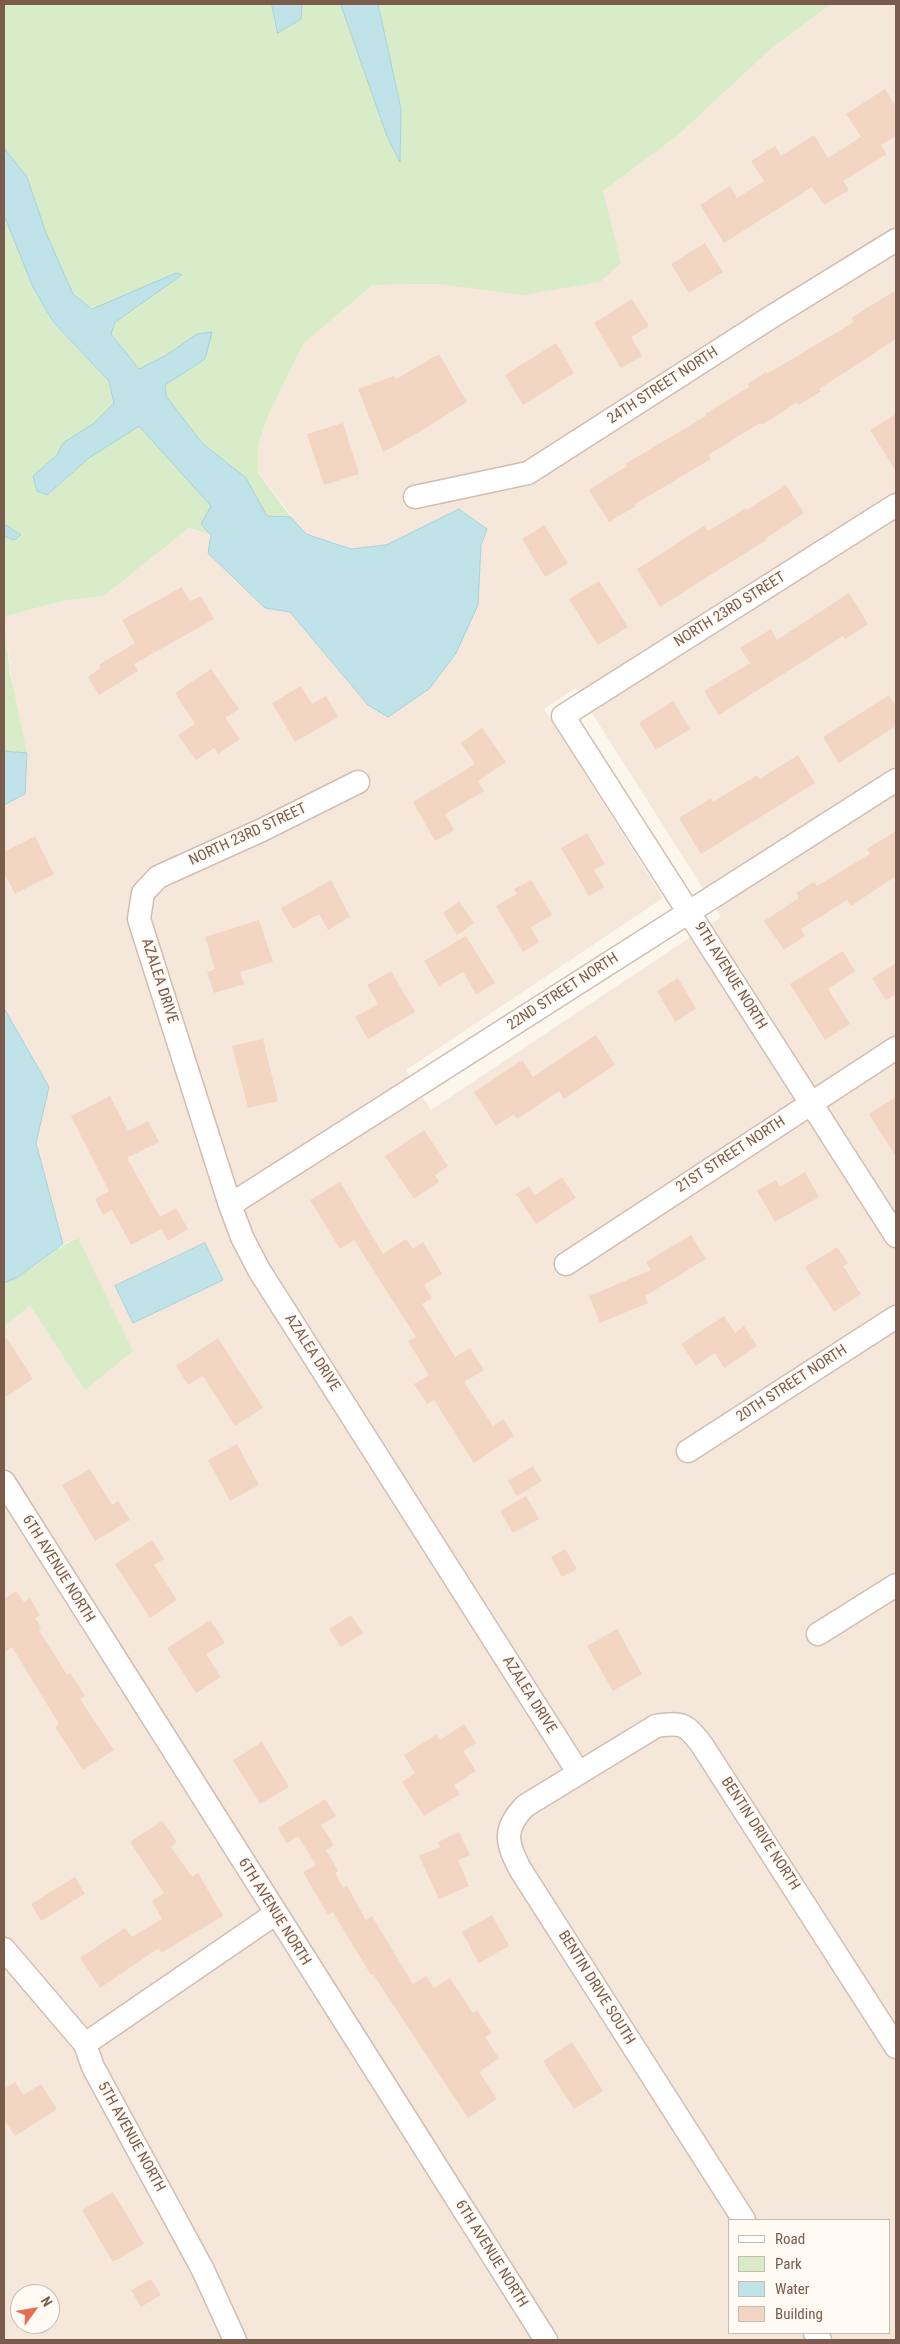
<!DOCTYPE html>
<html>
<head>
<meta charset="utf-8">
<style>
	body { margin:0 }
	#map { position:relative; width:900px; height:2344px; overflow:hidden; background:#fdf6ec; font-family:"Roboto Condensed",sans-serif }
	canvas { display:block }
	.frame { position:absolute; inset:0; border:5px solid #7a5c4d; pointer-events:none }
	.legend { position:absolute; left:728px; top:2219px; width:162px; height:115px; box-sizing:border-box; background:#fffaf3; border:1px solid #cabbb1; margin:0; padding:6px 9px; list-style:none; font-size:15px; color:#7a5c4d }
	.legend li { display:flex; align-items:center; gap:10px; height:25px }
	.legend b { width:25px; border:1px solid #cabbb1 }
	.north { position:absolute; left:10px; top:2284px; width:50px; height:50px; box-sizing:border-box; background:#fffaf3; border:1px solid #cabbb1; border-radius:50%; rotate:58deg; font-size:14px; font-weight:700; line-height:20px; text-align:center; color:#7a5c4d }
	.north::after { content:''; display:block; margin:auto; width:18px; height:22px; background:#e76f51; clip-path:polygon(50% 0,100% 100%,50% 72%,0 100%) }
</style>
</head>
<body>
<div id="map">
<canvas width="900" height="2344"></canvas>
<div class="frame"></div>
<ul class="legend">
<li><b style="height:6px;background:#fff"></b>Road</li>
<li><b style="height:14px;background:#d8ecc9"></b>Park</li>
<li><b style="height:14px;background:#bfe3e8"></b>Water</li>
<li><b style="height:14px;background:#f3d5c3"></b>Building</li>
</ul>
<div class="north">N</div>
</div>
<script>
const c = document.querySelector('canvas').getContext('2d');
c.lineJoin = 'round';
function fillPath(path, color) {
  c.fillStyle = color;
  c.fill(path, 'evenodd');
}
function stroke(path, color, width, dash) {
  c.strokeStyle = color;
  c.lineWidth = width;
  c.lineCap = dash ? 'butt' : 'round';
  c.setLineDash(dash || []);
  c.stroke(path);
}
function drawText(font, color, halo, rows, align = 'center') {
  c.font = font + ' "Roboto Condensed",sans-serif';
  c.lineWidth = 4;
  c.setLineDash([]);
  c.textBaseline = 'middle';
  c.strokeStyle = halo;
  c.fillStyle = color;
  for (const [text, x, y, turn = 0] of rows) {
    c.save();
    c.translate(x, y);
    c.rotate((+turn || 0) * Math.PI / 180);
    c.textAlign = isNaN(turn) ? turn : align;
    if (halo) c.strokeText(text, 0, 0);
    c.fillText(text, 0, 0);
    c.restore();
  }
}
fillPath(new Path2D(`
	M831 4H896V2340H4V1327L29 1304 78 1238 63 1244 36 1143 49 1087 4 1008V805L25 794 4 617 62 601 104 596 189 528 211 535 265 608 290 612 368 705 478 605 481 545 487 529 459 509 386 545 351 549 306 534 258 473V445L268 416 304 343 373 285 440 284 621 263 602 191 676 137 772 48ZM576 688 721 917 431 1110 406 1070 663 898 544 709ZM729 2220H889V2333H729ZM20 2294H50V2324H20Z`), '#f5e8da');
fillPath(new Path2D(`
	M4 4H272L278 33 301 19 302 4H341L387 136 401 109 378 4H831L772 48 676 137 603 191 621 263 600 282 523 295 440 284 373 285 304 343 268 416 258 445V473L291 517H267L246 478 202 443 166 396 165 385 205 359 165 356 139 369 111 334 115 322 182 275 176 273 93 309 73 294 46 233 27 177 4 148Z
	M4 215 33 287 52 322 109 381 114 403 94 423 63 443 57 455 33 476 47 495 89 458 139 425 211 506V535L189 528 104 596 62 601 4 617V536L14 540 21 535 4 524Z
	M4 618 10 673 27 753 4 751Z
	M78 1238 133 1351 85 1390 30 1305 4 1327V1283C31 1272 51 1249 78 1238Z`), '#d8ecc9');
const water = new Path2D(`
	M272 4H302L301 19 278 33Z
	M341 4H378L401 109 400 162 387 136Z
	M4 148 27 177 46 233 73 294 92 309 176 273 182 275 115 322 111 334 139 369 165 356 197 334 212 332 205 359 165 385 166 396 202 443 246 478 267 516 291 517 306 534 351 549 386 545 459 509 487 529 481 545 478 605 456 653 429 689 388 717 368 705 290 612 265 608 208 553 211 535 201 524 211 506 139 426 89 458 47 495 37 491 33 476 57 455 63 443 94 423 114 403 109 381 53 322 33 287 4 215Z
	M4 524 21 535 14 540 4 536Z
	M4 751 27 753 25 794 4 805Z
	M4 1008 49 1087 36 1143 63 1244 18 1277 4 1283Z
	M205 1243 223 1280 133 1323 115 1286Z`);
fillPath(water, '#bfe3e8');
stroke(water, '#a5d3da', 1);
fillPath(new Path2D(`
	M885 89 896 107V136L881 145 887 154 843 181 849 190 824 205 812 187 724 243 700 205 730 186 737 198 764 181 751 161 775 146 781 156 814 135 828 158 861 137 846 114Z
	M705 243 723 272 689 293 671 264Z
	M896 290V339L819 389 821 391 799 405 797 402 762 425 760 423 708 455 711 459 635 504 636 506 609 522 589 490 627 466 625 464 706 416 705 414 749 387 748 384 766 372 767 374 854 322 851 318Z
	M632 299 649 326 631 337 642 356 621 368 594 323Z
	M556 343 574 373 523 405 505 375Z
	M439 354 467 402 421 431 383 452 358 389 394 376 396 379Z
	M896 414V471L870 430Z
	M343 423 359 474 324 485 307 434Z
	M786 485 804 513 765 539 766 540 660 607 637 569 704 526 708 531 746 508 747 510Z
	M544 525 568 563 545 577 522 539Z
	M599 581 628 627 598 645 569 599Z
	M182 587 190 601 201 596 214 619 134 664 138 671 99 695 88 677 101 668 99 665 135 643 122 620Z
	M849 593 868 624 845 639 843 636 719 715 704 691 750 663 740 648 771 629 777 640Z
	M211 669 239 709 225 718 240 739 218 754 214 748 196 760 178 735 195 724 175 693Z
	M301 686 312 704 326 696 338 717 295 742 272 703Z
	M889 695 896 706V726L839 763 823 737Z
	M673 701 690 729 656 750 639 723Z
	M482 728 506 762 478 781 484 791 445 814 454 830 435 841 413 802 475 764 461 743Z
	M798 755 815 783 701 854 679 818 711 798 713 802 757 775 760 779Z
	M896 831V876L851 906 847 900 801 929 805 936 784 950 764 921 799 898 796 893 814 882 817 886 870 854 867 849Z
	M587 833 605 864 594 870 604 887 589 896 561 848Z
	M35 836 54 874 15 894 4 873V852Z
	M331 880 350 917 328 930 319 914 293 929 281 908Z
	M531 880 552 915 531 927 539 942 523 952 496 906 517 894 514 889Z
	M459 902 474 923 457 935 443 913Z
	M259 920 273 962 240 972 244 984 214 993 207 972 215 969 205 937Z
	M466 936 495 983 476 994 463 972 439 986 424 961Z
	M843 951 855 971 828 989 850 1024 825 1040 790 984Z
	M896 963V994L886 1000 872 978Z
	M391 971 415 1012 368 1039 355 1017 378 1004 367 985Z
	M678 978 696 1009 675 1022 657 991Z
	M596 1035 615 1065 564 1099 559 1091 517 1119 514 1114 496 1126 474 1092 522 1060 533 1077Z
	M263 1039 278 1101 248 1108 232 1046Z
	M110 1096 128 1131 148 1121 159 1142 127 1158 160 1217 176 1208 188 1229 168 1241 161 1229 131 1245 112 1210 103 1215 95 1199 109 1191 71 1116Z
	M896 1097V1157L869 1114Z
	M424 1130 448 1166 435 1175 439 1182 414 1199 385 1156Z
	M805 1172 819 1197 775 1222 757 1191 776 1180 780 1187Z
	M562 1177 576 1198 536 1224 516 1194 529 1186 535 1195Z
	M340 1182 383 1254 406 1239 413 1249 423 1242 442 1274 424 1285 432 1298 422 1304 455 1357 470 1348 484 1370 464 1382 493 1426 503 1419 514 1436 474 1463 434 1400 427 1404 414 1384 429 1375 408 1341 416 1337 354 1240 340 1249 310 1200Z
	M691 1235 706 1259 645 1296 648 1303 600 1323 589 1296 651 1270 646 1262Z
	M837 1247 848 1263 843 1266 861 1294 834 1312 805 1267Z
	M724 1316 735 1333 744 1326 757 1346 724 1368 715 1353 696 1366 681 1344Z
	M4 1334 33 1379 4 1398Z
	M218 1338 263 1408 235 1426 203 1376 188 1385 176 1366Z
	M237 1444 259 1485 230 1501 208 1460Z
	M533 1466 542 1481 517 1496 508 1481Z
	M90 1469 112 1505 118 1501 130 1520 95 1541 62 1485Z
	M526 1496 539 1519 513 1533 500 1511Z
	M152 1540 164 1559 154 1565 177 1600 150 1618 115 1564Z
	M565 1549 577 1569 562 1577 551 1557Z
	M16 1591 24 1602 30 1598 40 1615 35 1618 41 1628 39 1630 67 1675 70 1673 85 1696 80 1699 114 1750 83 1770 55 1727 59 1724 12 1647 4 1653V1599Z
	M351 1615 363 1633 341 1647 329 1629Z
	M210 1620 225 1643 206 1654 221 1677 196 1693 167 1648Z
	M617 1629 642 1674 613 1691 587 1646Z
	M464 1724 476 1743 463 1751 476 1771 454 1785 460 1794 424 1816 402 1782 415 1773 404 1755 437 1734 440 1740Z
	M262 1742 289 1787 260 1804 233 1760Z
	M325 1799 336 1816 321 1825 334 1845 326 1850 338 1871 335 1873 343 1888 347 1886 366 1920 372 1916 413 1984 426 1976 434 1988 450 1978 473 2013 477 2010 492 2033 485 2037 499 2058 479 2072 497 2099 468 2118 373 1974 371 1975 333 1912 328 1915 303 1872 316 1865 298 1836 287 1843 278 1828Z
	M162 1821 177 1842 171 1847 192 1877 198 1873 223 1916 161 1953 159 1948 100 1988 80 1958 125 1928 132 1937 162 1919 152 1901 164 1893 130 1842Z
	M459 1832 470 1855 458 1860 469 1886 439 1899 419 1856 440 1847 438 1842Z
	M75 1877 85 1894 41 1921 31 1904Z
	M492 1915 509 1946 479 1963 462 1932Z
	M572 2042 603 2091 574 2109 543 2061Z
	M15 2082 23 2095 41 2084 57 2109 15 2136 4 2119V2089Z
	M113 2192 144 2244 113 2262 82 2210Z
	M151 2279 161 2295 141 2307 131 2290Z`), '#f3d5c3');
const street = new Path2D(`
	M415 497 528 473 768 319 896 240
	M896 505 563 716 896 1236
	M358 782 262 830 158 877 143 893 139 919 230 1205 242 1237 259 1270 578 1772
	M230 1205 896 780
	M566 1264 896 1048
	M688 1451 896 1317
	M4 1482 546 2340
	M818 1634 896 1585
	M4 1949 85 2044 93 2067 203 2270 235 2340
	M85 2044 275 1914
	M744 2220 520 1869C506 1842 503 1829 525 1806L656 1726C683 1722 686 1724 702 1745L896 2047
	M815 2333 820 2340`);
stroke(street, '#d1beb0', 25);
stroke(street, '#fff', 22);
drawText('15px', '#7a5c4d', '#fffaf3', [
	["24TH STREET NORTH",663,386,-33],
	["NORTH 23RD STREET",730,610,-32],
	["NORTH 23RD STREET",248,835,-25],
	["9TH AVENUE NORTH",730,976,58],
	["AZALEA DRIVE",159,981,72],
	["22ND STREET NORTH",563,992,-33],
	["21ST STREET NORTH",731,1155,-33],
	["AZALEA DRIVE",312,1353,57],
	["20TH STREET NORTH",792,1384,-33],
	["6TH AVENUE NORTH",58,1569,58],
	["AZALEA DRIVE",529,1695,58],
	["BENTIN DRIVE NORTH",760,1834,57],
	["6TH AVENUE NORTH",274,1912,58],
	["BENTIN DRIVE SOUTH",596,1988,58],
	["5TH AVENUE NORTH",131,2137,61],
	["6TH AVENUE NORTH",491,2254,58]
]);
</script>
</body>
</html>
